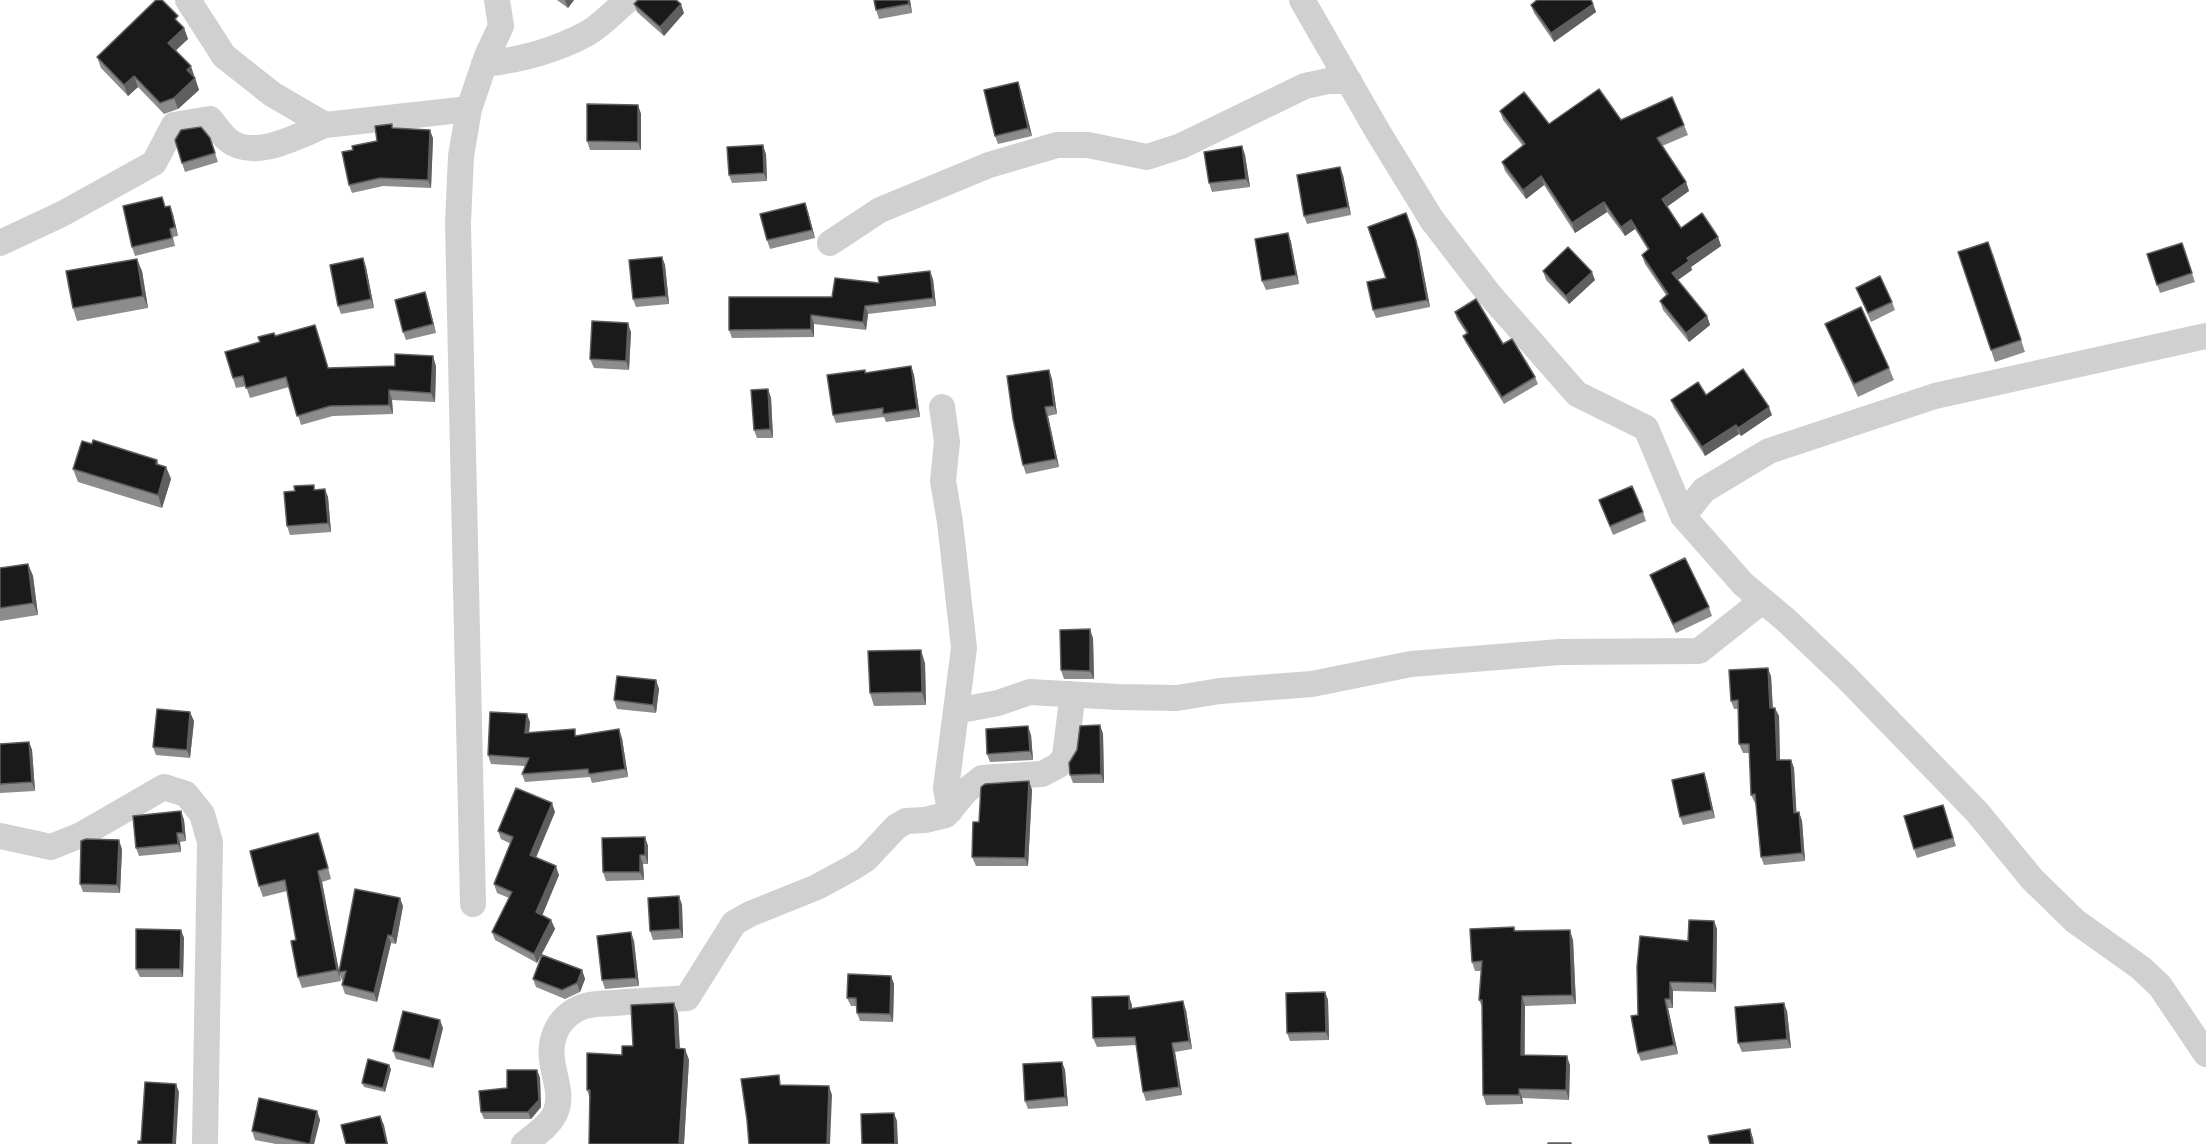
<!DOCTYPE html>
<html>
<head>
<meta charset="utf-8">
<style>
	body { margin:0 }
	canvas { display:block; background:#fff }
</style>
</head>
<body>
<canvas width="2206" height="1144"></canvas>
<script>
const c = document.querySelector('canvas').getContext('2d');
c.lineJoin = 'round';
function stroke(path, color, width, dash) {
  c.strokeStyle = color;
  c.lineWidth = width;
  c.lineCap = dash ? 'butt' : 'round';
  c.setLineDash(dash || []);
  c.stroke(path);
}
function fillPath(path, color) {
  c.fillStyle = color;
  c.fill(path, 'evenodd');
}
stroke(new Path2D(`
	M188 0 224 56 272 94 325 125 469 109
	M1302 0 1378 132 1432 220 1489 294 1577 394 1646 428 1683 516 1743 584 1786 620 1846 677 1977 812 2032 879 2075 921 2141 968 2160 986 2206 1054
	M484 64C521 60 555 51 588 33 602 25 615 10 628 0
	M0 243 62 214 154 163 174 125 210 119C216 126 221 134 228 140 254 161 298 136 325 125
	M830 243 880 210 989 165 1057 145H1088L1147 157 1181 146 1305 86 1328 81H1349
	M942 407 947 442 943 481 950 522 964 648 956 711
	M1683 516 1704 490 1769 451 1935 396 2206 336
	M950 811 946 788 956 711 998 703 1030 692 1118 697 1177 698 1220 691 1312 684 1411 664 1560 652 1699 651 1762 601
	M0 836 51 847 81 835 164 787 186 794 202 814 210 842 205 1144
	M473 904 458 223 461 156 469 109 487 56 501 26 497 0
	M524 1144C535 1135 551 1125 556 1111 566 1085 540 1059 558 1027 563 1018 573 1010 582 1007 592 1003 604 1004 614 1003 639 1001 663 1000 687 998L734 923 750 914 817 887 852 868 866 859 896 827 906 821 925 820 946 815 967 790 982 778 1042 774 1059 765 1065 756 1071 708 1070 694`), '#d0d0d0', 26);
fillPath(new Path2D(`
	M557 0H574L568 8Z
	M910 0 912 13 879 19 876 10Z
	M634 4 684 13 664 36 637 12Z
	M1593 4 1596 12 1554 42 1534 13 1531 5Z
	M181 25 184 28 188 39 176 50 195 78 199 90 178 109 164 114 138 87 128 96 101 68 97 57Z
	M1018 82 1021 91 1032 136 998 144 995 136Z
	M638 105 641 114V150H590L587 141Z
	M1500 111 1549 124 1621 120 1684 125 1688 135 1662 146 1686 182 1689 191 1667 207 1681 228 1718 237 1721 246 1691 267 1692 270 1678 280 1707 316 1710 325 1689 342 1663 310 1660 301 1666 295 1645 264 1642 255 1648 250 1635 229 1625 236 1607 212 1575 233 1544 185 1526 199 1505 171 1502 162 1523 146 1503 120Z
	M393 128 433 138 431 188 383 186 352 193 349 185 353 150 377 141Z
	M210 138 218 162 185 172 182 163Z
	M1242 146 1245 155 1250 187 1212 192 1209 183Z
	M766 154 767 181 732 183 729 175Z
	M1343 175 1351 215 1307 224 1304 216Z
	M166 207 173 214 178 236 173 237 175 246 135 256 132 247Z
	M808 212 815 238 770 249 767 240Z
	M1288 233 1291 242 1299 284 1266 290 1262 281Z
	M2182 243 2195 282 2160 293 2147 254Z
	M1419 249 1430 307 1376 318 1373 310 1386 278Z
	M1993 254 2025 352 1995 362 1991 350Z
	M662 257 665 265 669 304 636 307 633 299Z
	M363 258 366 267 374 308 341 314 338 306Z
	M142 271 148 308 77 321 73 308Z
	M1543 271 1595 280 1569 304 1546 280Z
	M933 279 936 306 868 314 866 330 814 324V337L732 338 729 330 879 283Z
	M1856 288 1892 302 1895 310 1871 322Z
	M425 292 436 333 406 340 403 332Z
	M1455 312 1503 344 1535 377 1538 384 1504 404 1466 343 1463 336 1467 334 1457 319Z
	M1825 324 1889 368 1894 380 1858 397 1830 336Z
	M631 332 629 370 594 368 590 359Z
	M318 335 328 368 436 366 435 402 392 400 393 414 333 416 301 425 289 387 250 398 246 386 236 388 233 378 260 342 275 336Z
	M911 366 914 375 920 417 886 422 884 417 836 423 833 415 865 370 866 373Z
	M1049 370 1052 379 1057 414 1048 416 1059 467 1026 474 1023 465Z
	M768 389 771 398 773 438H757L754 430Z
	M1706 395 1772 415 1741 436 1739 434 1705 456 1674 408 1671 400Z
	M157 460 159 465 166 467 171 479 162 508 78 482 73 469Z
	M316 489 328 497 331 532 290 535 287 526Z
	M1599 500 1643 512 1646 521 1613 535Z
	M28 564 33 576 38 615 0 621V568Z
	M1650 575 1709 607 1712 616 1676 633Z
	M1093 638 1094 679H1064L1061 670Z
	M925 663 926 705 874 706 870 693Z
	M1771 676 1773 708 1779 716 1780 760H1791L1794 768 1796 812H1799L1802 821 1805 861 1764 865 1761 857 1756 803H1755L1751 795 1750 753H1743L1739 744V709H1734L1731 701Z
	M656 680 659 689 656 713 617 709 614 700Z
	M194 721 190 758 156 755 153 747Z
	M530 722 529 733 622 738 628 777 592 783 590 777 525 782 522 774 525 766 491 764 488 755Z
	M1100 725 1103 734 1104 783H1073L1070 775Z
	M1031 735 1033 760 990 762 987 754Z
	M29 742 32 750 35 791 0 793V744Z
	M1704 773 1707 782 1715 818 1683 825 1680 817Z
	M1029 781 1032 790 1028 866H976L972 857 979 822Z
	M1943 805 1956 846 1917 858 1914 849Z
	M181 811 184 820 186 841 180 842 181 852 139 856 136 848Z
	M555 812 536 858 559 875 542 915 551 920 555 929 537 963 495 940 492 932 509 898 497 893 494 884 511 844 501 839 498 831Z
	M318 833 322 844 331 879 322 882 339 972 403 906 396 944 391 943 377 1002 345 994 342 985 343 980H342L339 973 341 981 302 988 298 977 296 940 287 891 263 897 259 886Z
	M645 837 648 846V864H643L644 880 606 881 603 872Z
	M122 849 120 893 83 892 80 884Z
	M679 896 682 905 683 938 653 940 650 931Z
	M1714 921 1717 929 1716 992 1673 991V1008H1668L1678 1054 1641 1061 1638 1053V1015L1688 941Z
	M1514 927 1516 931 1573 940 1576 1004 1525 1006V1055L1570 1065 1569 1100 1522 1098 1523 1104 1486 1105 1483 1095V1009L1479 1000 1481 971H1475L1472 962Z
	M181 930 184 938 183 977H140L136 969Z
	M634 941 639 986 605 989 602 980Z
	M582 970 585 979 580 992 565 999 536 987 533 979Z
	M891 976 894 984 893 1022 860 1021 857 1013V1006H851L847 998Z
	M1325 992 1328 1000 1329 1040 1290 1041 1287 1033Z
	M674 1003 678 1014 680 1048 685 1049 689 1060 684 1144H589L590 1099 587 1090 622 1055 633 1046Z
	M1132 1005V1009L1186 1010 1192 1049 1175 1052 1182 1095 1146 1101 1143 1092 1136 1045 1097 1047 1093 1038Z
	M1787 1011 1791 1048 1742 1052 1738 1043Z
	M443 1028 433 1068 396 1059 393 1051Z
	M1062 1062 1065 1070 1068 1106 1028 1109 1025 1101Z
	M391 1069 385 1092 364 1087 362 1083Z
	M537 1070 540 1078 541 1107 531 1119H484L481 1112 507 1088Z
	M317 1111 320 1120 314 1144H276L255 1140 252 1131Z`), '#8c8c8c');
fillPath(new Path2D(`
	M565 0H574L568 8Z
	M908 0H910L912 13 909 4Z
	M681 4 684 13 664 36 660 27Z
	M1593 4 1596 12 1554 42 1551 33Z
	M184 28 188 39 172 54 168 43Z
	M191 66 195 78 191 81 187 70Z
	M134 76 138 87 128 96 124 85Z
	M195 78 199 90 178 109 174 98Z
	M1018 82 1021 91 1032 136 1028 128Z
	M638 105 641 114V150L638 142Z
	M430 130 433 138 431 188 428 180Z
	M763 145 766 154 767 181 764 173Z
	M1242 146 1245 155 1250 187 1246 179Z
	M1340 167 1343 175 1351 215 1348 207Z
	M1541 176 1544 185 1526 199 1523 190Z
	M1686 182 1689 191 1665 208 1662 199Z
	M1604 202 1607 212 1575 233 1572 223Z
	M805 203 808 212 815 238 812 230Z
	M170 206 173 214 178 236 175 227Z
	M1631 220 1635 229 1625 236 1621 227Z
	M1288 233 1291 242 1299 284 1296 275Z
	M1718 237 1721 246 1691 267 1692 270 1675 282 1672 273 1687 258Z
	M1416 241 1419 249 1430 307 1427 300Z
	M662 257 665 265 669 304 666 296Z
	M363 258 366 267 374 308 371 299Z
	M137 259 142 271 148 308 143 296Z
	M930 271 933 279 936 306 933 298Z
	M1592 272 1595 280 1569 304 1566 296Z
	M425 292 428 301 436 333 433 324Z
	M865 306 868 314 866 330 863 322Z
	M811 315 814 324V337L811 329Z
	M1707 316 1710 325 1689 342 1686 333Z
	M628 323 631 332 629 370 626 361Z
	M433 356 436 366 435 402 431 393Z
	M911 366 914 375 920 417 917 409Z
	M1049 370 1052 379 1057 414 1054 406Z
	M768 389 771 398 773 438 770 429Z
	M389 390 392 400 393 414 389 405Z
	M1045 407 1048 416 1059 467 1056 459Z
	M1769 407 1772 415 1741 436 1738 428Z
	M1736 425 1739 434 1705 456 1702 447Z
	M166 467 171 479 162 508 158 495Z
	M325 489 328 497 331 532 328 523Z
	M28 564 33 576 38 615 33 603Z
	M1090 629 1093 638 1094 679 1090 671Z
	M921 650 925 663 926 705 922 692Z
	M1768 668 1771 676 1773 716 1770 708Z
	M656 680 659 689 656 713 653 705Z
	M1775 708 1779 716 1780 769 1777 760Z
	M190 712 194 721 190 758 187 750Z
	M527 714 530 722 528 742 525 733Z
	M1100 725 1103 734 1104 783 1101 774Z
	M1028 726 1031 735 1033 760 1030 751Z
	M619 729 622 738 628 777 625 769Z
	M29 742 32 750 35 791 32 782Z
	M1791 760 1794 768 1797 821 1794 813Z
	M1704 773 1707 782 1715 818 1712 810Z
	M1029 781 1032 790 1028 866 1025 858Z
	M552 803 555 812 533 864 530 855Z
	M181 811 184 820 186 841 183 833Z
	M1799 812 1802 821 1805 861 1802 853Z
	M177 833 180 842 181 852 178 844Z
	M645 837 648 846V864L645 855Z
	M119 840 122 849 120 893 117 885Z
	M640 855 643 864 644 880 640 872Z
	M556 866 559 875 540 921 536 912Z
	M318 871 322 882 341 981 337 970Z
	M679 896 682 905 683 938 680 929Z
	M400 898 403 906 396 944 392 936Z
	M551 920 555 929 537 963 534 954Z
	M1714 921 1717 929 1716 992 1713 983Z
	M181 930 184 938 183 977 180 969Z
	M1570 930 1573 940 1576 1004 1572 995Z
	M631 932 634 941 639 986 636 978Z
	M388 935 391 943 377 1002 374 993Z
	M582 970 585 979 580 992 577 983Z
	M891 976 894 984 893 1022 890 1014Z
	M1670 982 1673 991V1008L1670 999Z
	M1325 992 1328 1000 1329 1040 1326 1032Z
	M1129 996 1132 1005V1017L1129 1009Z
	M1522 996 1525 1006 1524 1064 1521 1055Z
	M1665 999 1668 1008 1678 1054 1674 1045Z
	M1183 1001 1186 1010 1192 1049 1189 1041Z
	M674 1003 678 1014 680 1059 676 1048Z
	M1784 1003 1787 1011 1791 1048 1787 1039Z
	M440 1020 443 1028 433 1068 430 1060Z
	M1172 1043 1175 1052 1182 1095 1179 1087Z
	M685 1049 689 1060 684 1144H679Z
	M1567 1056 1570 1065 1569 1100 1566 1090Z
	M1062 1062 1065 1070 1068 1106 1065 1097Z
	M389 1065 391 1069 385 1092 383 1088Z
	M537 1070 540 1078 541 1107 531 1119 528 1112Z
	M176 1084 179 1092 176 1144H173Z
	M829 1086 832 1095 830 1144H827Z
	M1519 1089 1522 1098 1523 1104 1519 1095Z
	M317 1111 320 1120 314 1144H310Z
	M894 1113 897 1121 898 1144H895Z
	M380 1116 384 1125 388 1144H387Z
	M1750 1129 1753 1138 1754 1144H1752Z`), '#5f5f5f');
const building = new Path2D(`
	M156 0H162L178 16 175 19 184 28 168 43 191 66 187 70 195 78 174 98 160 103 134 76 124 85 97 57Z
	M638 0H676L681 4 660 27 634 4Z
	M874 0H908L909 4 876 10Z
	M1537 0H1591L1593 4 1551 33 1531 5Z
	M1018 82 1028 128 995 136 984 90Z
	M1599 89 1621 120 1672 97 1684 125 1657 138 1686 182 1662 199 1681 228 1702 213 1718 237 1687 258 1689 261 1672 273 1707 316 1686 333 1660 301 1668 294 1642 255 1649 249 1631 220 1621 227 1604 202 1572 223 1541 176 1523 190 1502 162 1525 144 1500 111 1524 92 1549 124Z
	M587 104 638 105V142L587 141Z
	M392 124V128L430 130 428 180 380 178 349 185 342 152 353 150 352 146 377 141 375 126Z
	M201 127 210 138 215 153 182 163 175 140 181 130Z
	M763 145 764 173 729 175 727 147Z
	M1242 146 1246 179 1209 183 1204 152Z
	M1340 167 1348 207 1304 216 1297 175Z
	M162 197 165 207 170 206 175 227 170 229 172 238 132 247 123 206Z
	M805 203 812 230 767 240 760 214Z
	M1406 213 1416 241 1427 300 1373 310 1367 282 1386 278 1368 227Z
	M1288 233 1296 275 1262 281 1255 239Z
	M1988 242 2021 340 1991 350 1958 252Z
	M2182 243 2192 273 2157 285 2147 254Z
	M1568 247 1592 272 1566 296 1543 271Z
	M662 257 666 296 633 299 629 260Z
	M363 258 371 299 338 306 330 265Z
	M137 259 143 296 73 308 66 271Z
	M930 271 933 298 865 306 863 322 811 315V329L729 330V297H832L835 278 879 283 878 277Z
	M1880 276 1892 302 1868 313 1856 288Z
	M425 292 433 324 403 332 395 300Z
	M1476 299 1503 344 1512 339 1535 377 1502 397 1463 336 1468 333 1455 312Z
	M1861 307 1889 368 1854 384 1825 324Z
	M592 321 628 323 626 361 590 359Z
	M315 325 328 368 395 366V354L433 356 431 393 389 390V405L330 406 297 416 286 377 246 388 243 376 233 378 225 352 260 342 258 337 274 333 275 336Z
	M911 366 917 409 883 414V408L833 415 827 375 865 370V373Z
	M1743 369 1769 407 1738 428 1736 425 1702 447 1671 400 1698 382 1706 395Z
	M1049 370 1054 406 1045 407 1056 459 1023 465 1013 419 1007 376Z
	M768 389 770 429 754 430 751 390Z
	M93 440 157 460 156 464 166 467 158 495 73 469 82 441 92 444Z
	M314 485V490L325 489 328 523 287 526 284 492 295 491 294 486Z
	M1632 486 1643 512 1610 526 1599 500Z
	M1685 558 1709 607 1673 624 1650 575Z
	M28 564 33 603 0 608V568Z
	M1090 629V671L1061 670 1060 630Z
	M921 650 922 692 870 693 868 651Z
	M1768 668 1770 708H1775L1777 760H1791L1794 813 1799 812 1802 853 1761 857 1755 794 1751 795 1749 744H1739L1738 700 1731 701 1729 670Z
	M617 676 656 680 653 705 614 700Z
	M157 709 190 712 187 750 153 747Z
	M490 712 527 714 525 733 575 729V736L619 729 625 769 589 774 588 769 522 774 529 758 488 755Z
	M1100 725 1101 774 1070 775 1069 763 1077 750 1080 726Z
	M1028 726 1030 751 987 754 986 729Z
	M29 742 32 782 0 784V744Z
	M1704 773 1712 810 1680 817 1672 780Z
	M1029 781 1025 858 972 857 973 822H979L981 787 985 784Z
	M516 788 552 803 530 855 556 866 536 912 551 920 534 954 492 932 512 892 494 884 513 837 498 831Z
	M1943 805 1953 838 1914 849 1904 816Z
	M181 811 183 833H177L178 844 136 848 133 816Z
	M318 833 328 868 318 871 337 970 298 977 291 941 296 940 285 880 259 886 250 851Z
	M645 837V855H640V872H603L602 838Z
	M86 839 119 840 117 885 80 884 81 841Z
	M355 889 400 898 392 936 388 935 374 993 342 985 346 971 339 972Z
	M679 896 680 929 650 931 648 898Z
	M1689 920 1714 921 1713 983 1670 982V999H1665L1674 1045 1638 1053 1631 1016 1638 1015 1637 967 1640 936 1688 941Z
	M1514 927V931L1570 930 1572 995 1522 996 1521 1055 1567 1056 1566 1090 1519 1089V1095H1483L1482 1000H1479L1482 961 1472 962 1470 929Z
	M136 929 181 930 180 969H136Z
	M631 932 636 978 602 980 597 936Z
	M542 955 582 970 577 983 562 990 533 979Z
	M848 974 891 976 890 1014 857 1013 856 998H847Z
	M1325 992 1326 1032 1287 1033 1286 993Z
	M1129 996V1009L1183 1001 1189 1041 1172 1043 1179 1087 1143 1092 1135 1037 1093 1038 1092 997Z
	M674 1003 676 1048 685 1049 679 1144H589L590 1090H587V1053L622 1055V1046H633L631 1005Z
	M1784 1003 1787 1039 1738 1043 1735 1007Z
	M403 1011 440 1020 430 1060 393 1051Z
	M368 1059 389 1065 383 1088 362 1083Z
	M1062 1062 1065 1097 1025 1101 1023 1064Z
	M507 1070H537L539 1100 528 1112H481L479 1091 507 1088Z
	M779 1075 780 1085 829 1086 827 1144H749L747 1120 741 1079Z
	M145 1082 176 1084 173 1144H138V1141H141Z
	M259 1098 317 1111 310 1144 252 1131Z
	M894 1113 895 1144H862L861 1114Z
	M380 1116 387 1144H346L341 1125Z
	M1750 1129 1752 1144H1710L1708 1136Z
	M1548 1143H1571V1144H1548Z`);
fillPath(building, '#1a1a1a');
stroke(building, '#5f5f5f', 1.5);
</script>
</body>
</html>
